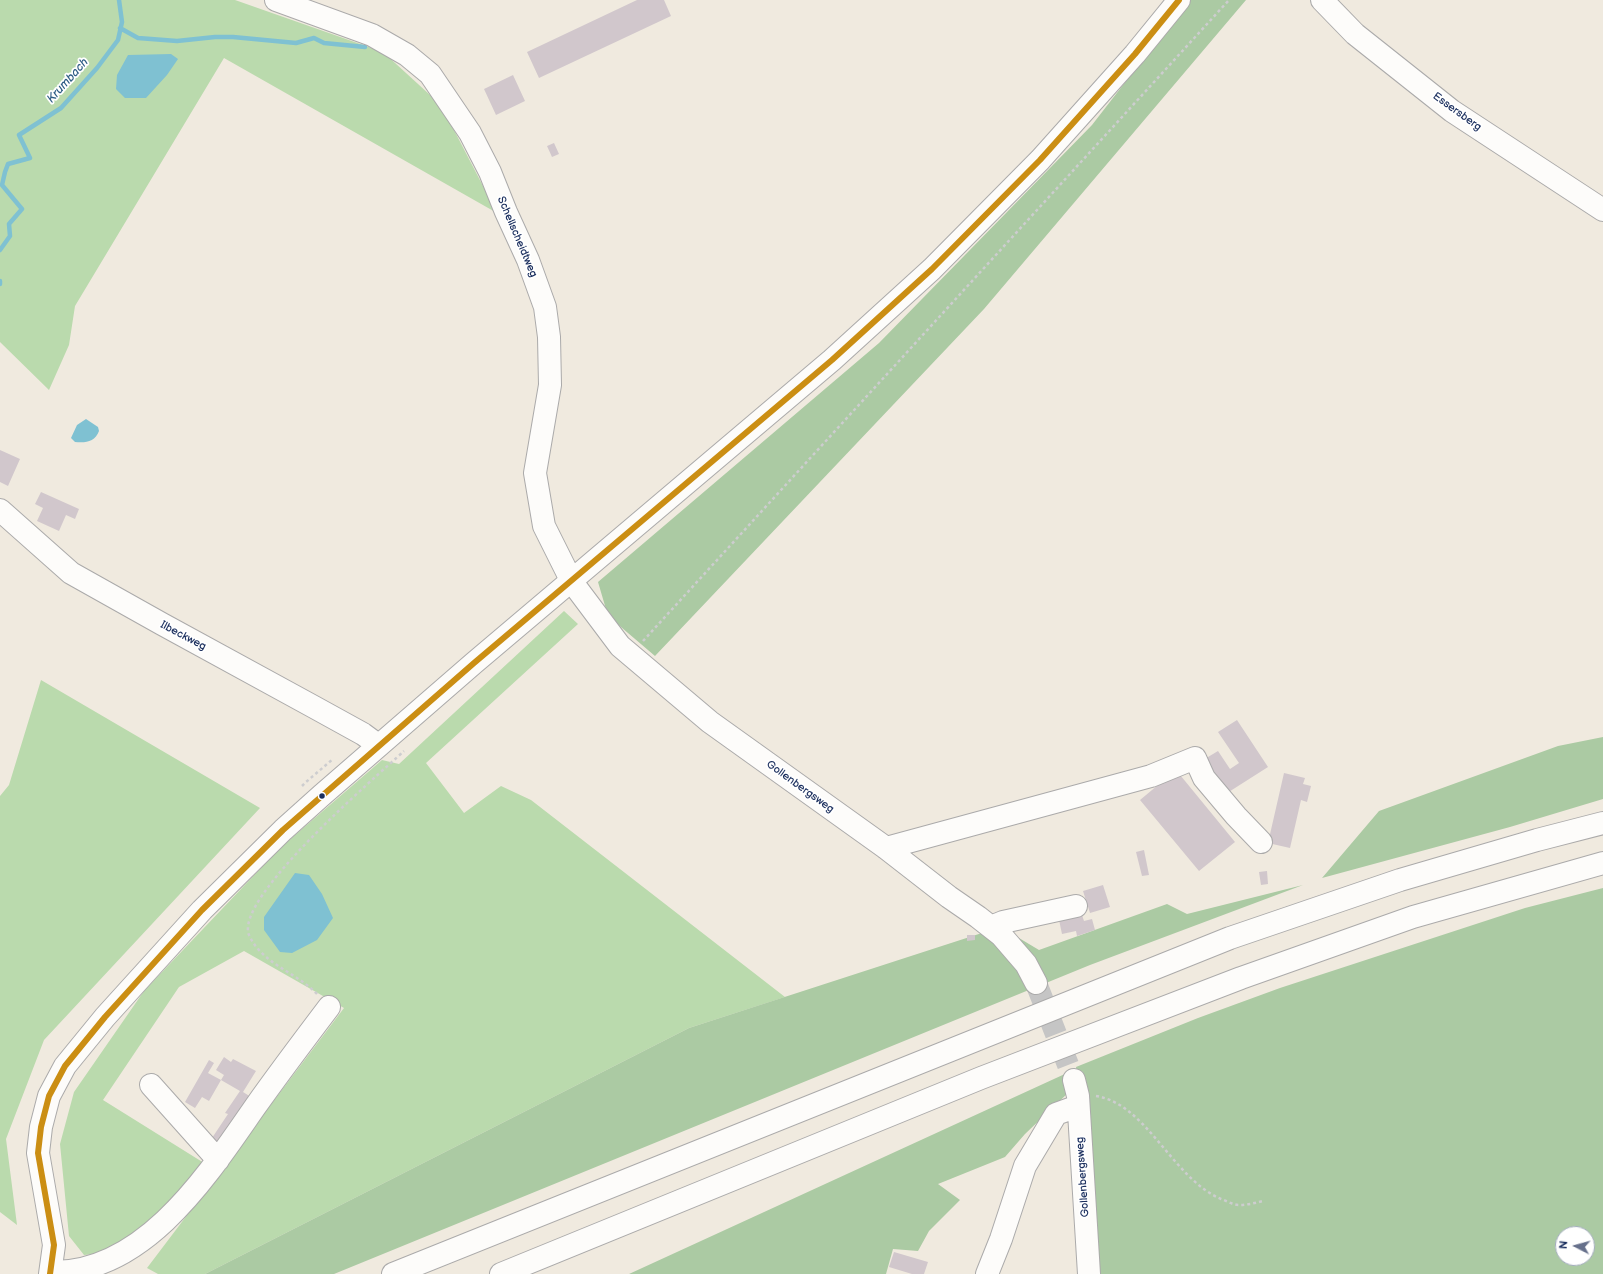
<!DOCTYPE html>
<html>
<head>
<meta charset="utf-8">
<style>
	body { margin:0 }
	#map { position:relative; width:1603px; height:1274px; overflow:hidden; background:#f0eadf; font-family:"Balsamiq Sans",sans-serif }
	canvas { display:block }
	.north { position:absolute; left:1555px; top:1226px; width:40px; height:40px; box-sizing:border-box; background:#fff; border:1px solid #a4acbf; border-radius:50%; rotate:276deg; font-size:11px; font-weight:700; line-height:16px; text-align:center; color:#1b2f5e }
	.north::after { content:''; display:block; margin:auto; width:14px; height:18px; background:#66708b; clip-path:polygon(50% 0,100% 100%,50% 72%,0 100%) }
</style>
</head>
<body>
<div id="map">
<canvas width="1603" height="1274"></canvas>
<div class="north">N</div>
</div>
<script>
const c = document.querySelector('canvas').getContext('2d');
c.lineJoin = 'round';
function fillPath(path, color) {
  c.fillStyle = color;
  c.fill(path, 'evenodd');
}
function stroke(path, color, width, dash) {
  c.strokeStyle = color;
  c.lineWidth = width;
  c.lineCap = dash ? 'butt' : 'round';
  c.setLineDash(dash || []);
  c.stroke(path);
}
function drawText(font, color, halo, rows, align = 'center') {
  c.font = font + ' "Balsamiq Sans",sans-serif';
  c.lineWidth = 3.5;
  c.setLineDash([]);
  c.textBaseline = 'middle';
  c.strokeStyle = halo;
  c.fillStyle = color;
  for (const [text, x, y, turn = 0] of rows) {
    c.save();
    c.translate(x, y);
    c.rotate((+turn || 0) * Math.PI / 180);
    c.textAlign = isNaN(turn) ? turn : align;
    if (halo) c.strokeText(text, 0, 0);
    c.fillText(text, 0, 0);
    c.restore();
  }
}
fillPath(new Path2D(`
	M0 0H235L383 52 441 105 497 213 224 58 75 306 69 345 49 390 0 342Z
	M564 611 578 624 426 763 464 813 501 786 531 800 785 997 689 1028 205 1274H158L147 1268 344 1008 244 951 179 987 103 1100 204 1163 161 1218 115 1252 84 1255 69 1236 60 1144 74 1092 144 991 280 848 382 760 399 764Z
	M41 680 260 808 44 1040 6 1139 17 1225 0 1212V796L9 785Z`), '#badaad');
fillPath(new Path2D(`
	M1189 0H1246L984 309 655 656 608 616 598 582 879 343 1092 125Z
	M1603 737V799L1510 827 1322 878 1379 811 1558 746Z
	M1303 885 1090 965 334 1274H205L689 1028 985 932 1003 951 1019 938 1039 950 1167 904 1187 914Z
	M1603 888V1274H1098L1082 1107 1076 1067 1198 1018 1280 988 1525 908ZM1563 1234H1587V1258H1563Z
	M1067 1073 1068 1093 1025 1134 1005 1157 938 1184 960 1200 929 1231 918 1251 893 1249 886 1274H629Z`), '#abcaa3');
fillPath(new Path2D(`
	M171 54 178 59 167 75 146 98H125L116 89 117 75 128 55Z
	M86 419 98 427 99 431C95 442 86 443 75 442L71 438 77 425Z
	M295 873 309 875 322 894 333 918 317 940 292 953 280 952 264 930V917Z`), '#7fc1d2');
stroke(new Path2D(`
	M120 28 138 38 177 41 215 37H233L296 43 314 38 324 43 365 47
	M0 250 10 236 9 224 22 209 2 185 5 172 8 164 30 158 19 135 61 108 97 68 118 40 122 22 119 0
	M0 281V284`), '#7fc1d2', 4.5);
fillPath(new Path2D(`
	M637 0H664L671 16 539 78 527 52Z
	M513 75 525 101 496 115 484 89Z
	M554 143 559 154 552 157 547 146Z
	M0 450 20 459 8 486 0 482Z
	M41 492 79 509 75 519 66 515 59 531 37 521 43 508 35 504Z
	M1237 720 1268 767 1224 795 1203 760 1218 751 1230 769 1239 763 1218 732Z
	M1176 770 1235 842 1199 871 1140 800Z
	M1284 773 1305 778 1303 784 1311 786 1307 802 1301 800 1290 848 1268 843Z
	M1144 850 1149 875 1142 876 1136 852Z
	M1267 871 1268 884 1261 885 1259 872Z
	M1103 885 1110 907 1090 913 1083 891Z
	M1082 915 1084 921 1092 919 1095 930 1077 936 1076 931 1062 934 1059 920Z
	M967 935H975V940L967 941Z
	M224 1057 231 1062 233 1059 256 1071 243 1092 251 1097 218 1146 210 1141 228 1114 225 1113 240 1091 221 1080 224 1075 216 1070Z
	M209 1060 214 1063 208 1073 221 1080 209 1101 202 1097 195 1108 185 1102Z
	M894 1252 928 1262 924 1274H912L889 1267Z`), '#d1c7cc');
stroke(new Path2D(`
	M1036 983 1074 1080`), '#c5c5c5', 22, [22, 11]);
const minor = new Path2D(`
	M276 0 372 35 407 55 430 74 470 133 490 172 506 212 528 260 545 307 549 337 550 385 535 473 544 526 572 582 620 646 710 722 886 848 949 897 978 917 1001 935 1026 964 1036 983
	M1322 0 1355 34 1452 111 1603 210
	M0 510 71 573 162 624 314 707 363 734 378 745
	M886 848 1151 776 1195 758 1204 778 1236 816 1261 842
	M991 927 1003 922 1076 906
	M1074 1080 1078 1096 1089 1274
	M151 1085 218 1160
	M51 1272C145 1274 209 1173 255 1107 279 1073 304 1040 329 1007
	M987 1274 1001 1239 1025 1166 1056 1114 1078 1106`);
const major = new Path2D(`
	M50 1274 54 1245 38 1153 41 1127 49 1096 65 1066 105 1017 202 910 283 830 322 795 474 663 832 360 932 269 1040 160 1135 54 1179 0`);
const highway = new Path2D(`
	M393 1274 1230 938 1400 880 1537 840 1603 823
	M501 1274 981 1078 1241 978 1413 917 1603 863`);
stroke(minor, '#abaaaa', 24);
stroke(major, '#abaaaa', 24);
stroke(highway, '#abaaaa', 24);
stroke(new Path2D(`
	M643 641 1229 0
	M302 786 306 782 333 759
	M317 994C296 972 262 964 249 935 234 898 376 777 404 751
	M1096 1096C1147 1104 1172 1178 1221 1199 1227 1201 1233 1205 1239 1205 1247 1205 1255 1203 1263 1201`), '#cdcdcf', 2.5, [3, 3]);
stroke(minor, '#fdfcfa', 22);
stroke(major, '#fdfcfa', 22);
stroke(highway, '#fdfcfa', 22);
stroke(new Path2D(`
	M50 1274 54 1245 38 1153 41 1127 49 1096 65 1066 105 1017 202 910 283 830 474 663 832 360 932 269 1040 160 1135 54 1179 0`), '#cb8e13', 6);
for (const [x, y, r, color] of [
	[322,796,3.5,"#1b2f5e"]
]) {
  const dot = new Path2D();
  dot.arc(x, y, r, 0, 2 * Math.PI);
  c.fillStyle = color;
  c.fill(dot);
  stroke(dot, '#fff', 1.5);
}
drawText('11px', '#1b2f5e', '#fff', [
	["Essersberg",1457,112,36],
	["Schellscheidtweg",517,237,67],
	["Ilbeckweg",183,636,28],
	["Gollenbergsweg",800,787,36],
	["Gollenbergsweg",1083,1177,-94]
]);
drawText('italic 12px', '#2d5c85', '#fff', [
	["Krumbach",68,81,-48]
]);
</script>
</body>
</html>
